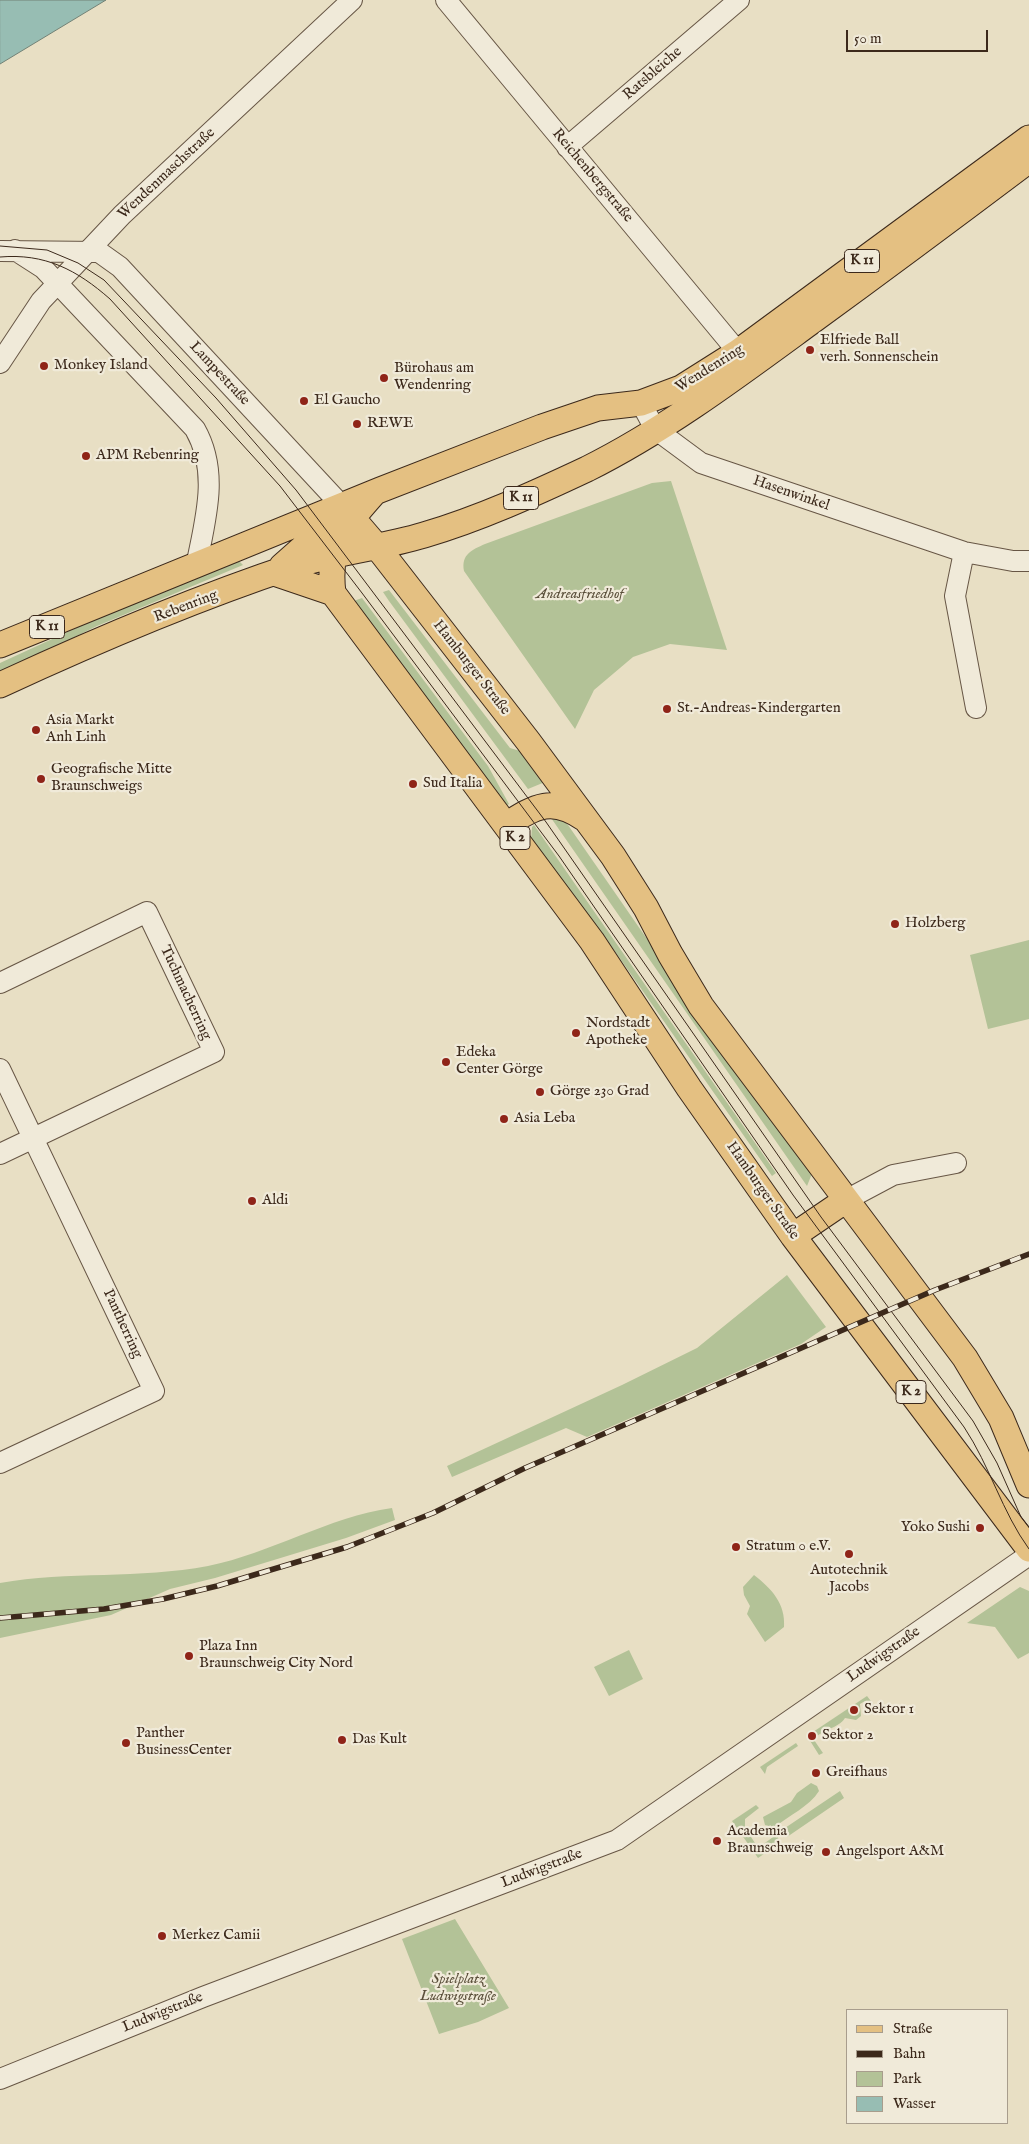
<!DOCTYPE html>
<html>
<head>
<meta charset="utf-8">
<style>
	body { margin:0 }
	#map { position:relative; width:1029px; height:2144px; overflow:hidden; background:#e8dfc4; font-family:"IM FELL English",serif }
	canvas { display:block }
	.legend { position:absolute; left:846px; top:2009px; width:162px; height:115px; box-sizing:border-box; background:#f0ead9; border:1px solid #a89d8d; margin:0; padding:6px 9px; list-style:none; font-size:15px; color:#3c291b }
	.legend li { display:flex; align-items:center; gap:10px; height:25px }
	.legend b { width:25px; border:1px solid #a89d8d }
	.scale { position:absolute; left:846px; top:30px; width:142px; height:22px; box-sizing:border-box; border:2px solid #3c291b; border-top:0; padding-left:6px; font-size:15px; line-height:18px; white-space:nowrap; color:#3c291b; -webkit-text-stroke:4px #f0ead9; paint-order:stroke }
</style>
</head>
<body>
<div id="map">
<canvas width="1029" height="2144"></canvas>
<ul class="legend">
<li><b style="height:6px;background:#e4c082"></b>Straße</li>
<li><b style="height:6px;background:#3c291b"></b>Bahn</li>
<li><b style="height:14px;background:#b3c297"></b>Park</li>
<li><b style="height:14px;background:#97bdb3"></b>Wasser</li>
</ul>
<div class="scale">50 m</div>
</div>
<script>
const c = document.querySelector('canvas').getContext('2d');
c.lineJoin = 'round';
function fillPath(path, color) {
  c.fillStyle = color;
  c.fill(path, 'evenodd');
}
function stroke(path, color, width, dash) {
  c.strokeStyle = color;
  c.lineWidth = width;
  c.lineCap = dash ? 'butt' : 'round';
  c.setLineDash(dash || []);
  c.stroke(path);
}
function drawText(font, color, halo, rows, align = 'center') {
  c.font = font + ' "IM FELL English",serif';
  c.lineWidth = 4.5;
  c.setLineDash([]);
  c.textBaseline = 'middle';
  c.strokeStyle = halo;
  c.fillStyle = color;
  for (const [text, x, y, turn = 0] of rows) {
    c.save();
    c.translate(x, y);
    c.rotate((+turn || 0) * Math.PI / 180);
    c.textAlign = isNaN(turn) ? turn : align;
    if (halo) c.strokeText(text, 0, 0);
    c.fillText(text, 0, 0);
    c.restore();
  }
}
fillPath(new Path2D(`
	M671 481 727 650 670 644 633 657 594 690 575 729 464 571C461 554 472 550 485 544L652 483Z
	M239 561 243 565 97 626 0 674V663L100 617Z
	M389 590 510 748 520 751 545 782 528 789 389 601 383 592Z
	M362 598 488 766 509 804 506 806 351 602Z
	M549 815 562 819 568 825 699 1014 810 1164 811 1176 807 1186Z
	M534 825 776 1173 772 1176 600 930 531 841 532 827Z
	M1029 940V1019L988 1029 970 955Z
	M787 1275 826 1327 801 1344 587 1437 566 1428 452 1477 447 1466 622 1385 697 1348Z
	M392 1508 395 1520 346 1538 215 1578 170 1589 111 1615 0 1638V1583C68 1571 140 1579 208 1566 272 1553 328 1517 392 1508Z
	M754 1575C771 1588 786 1604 784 1627L765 1642 747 1614 750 1606 744 1595 743 1587Z
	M1020 1587 1029 1591V1653L1018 1659 995 1627 967 1623Z
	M629 1650 643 1679 609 1696 594 1667Z
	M867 1696 877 1709 875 1711 865 1701 860 1704 861 1716 856 1720 845 1718C838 1729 821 1729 814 1740L823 1753 819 1755 807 1736Z
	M796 1743 798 1746 767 1767 765 1774 760 1767Z
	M811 1783 817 1786 819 1791C809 1807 789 1815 774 1828L765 1825 763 1817 791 1802 797 1793Z
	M840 1791 844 1798 787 1837 782 1830Z
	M756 1805 759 1808 745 1819V1828L755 1843 762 1845 776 1835 781 1842 758 1858 732 1821Z
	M455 1919 509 2008 478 2022 439 2034 402 1939Z`), '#b3c297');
const water = new Path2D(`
	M0 0H106L0 64Z`);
fillPath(water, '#97bdb3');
stroke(water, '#738276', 1);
const minor = new Path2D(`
	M446 0 738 352
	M567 147 739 0
	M15 250 43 268 195 429C220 473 205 520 196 567
	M0 251 99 252 120 267 342 506
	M0 363 41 301 122 215 352 0
	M641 403 655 429 701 463 964 552 1013 561H1029
	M964 552 955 596 976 708
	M0 983 147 912 214 1052 0 1154
	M0 1069 154 1391 0 1463
	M846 1200 893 1175 956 1163
	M0 2079 203 1997 617 1840 1029 1555`);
const major = new Path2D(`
	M374 493C344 527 327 546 333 593L592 941 689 1088 793 1236 1029 1549
	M342 506 378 548 528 741 613 856 646 908 670 954 701 1006 965 1358 1001 1418 1029 1485
	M282 566 317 535 339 511
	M274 573 333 593
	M0 645 380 490 542 427 598 408 641 403 681 388 738 352 1029 138
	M0 685C95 641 194 599 293 566 336 552 381 548 424 535 479 519 536 493 587 469 665 430 737 376 808 324 882 270 956 215 1029 160
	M506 825C536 806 552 796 585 819
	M793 1236 846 1200`);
stroke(minor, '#675645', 22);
stroke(major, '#3c291b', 27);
stroke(minor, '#f0ead9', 20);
stroke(major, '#e4c082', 25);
stroke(new Path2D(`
	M0 246 47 250 78 263 104 280 216 398 296 490 546 822 821 1217 973 1421 997 1463 1021 1517 1029 1527
	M0 257C45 253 77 270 110 299L280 486 362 593 559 856 793 1195 964 1427C990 1466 1002 1512 1029 1549`), '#3c291b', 1);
const rail = new Path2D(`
	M0 1618 104 1609 163 1599 217 1586 347 1547 433 1513 525 1468 935 1290 1029 1254`);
stroke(rail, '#3c291b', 5.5);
stroke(rail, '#f0ead9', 4, [11]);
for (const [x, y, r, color] of [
	[810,350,5,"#8f2418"],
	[44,366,5,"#8f2418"],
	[384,378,5,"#8f2418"],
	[304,401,5,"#8f2418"],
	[357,424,5,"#8f2418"],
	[86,456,5,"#8f2418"],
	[667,709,5,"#8f2418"],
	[36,730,5,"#8f2418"],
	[41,779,5,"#8f2418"],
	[413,784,5,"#8f2418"],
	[895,924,5,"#8f2418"],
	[576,1033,5,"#8f2418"],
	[446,1062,5,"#8f2418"],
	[540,1092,5,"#8f2418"],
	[504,1119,5,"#8f2418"],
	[252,1201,5,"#8f2418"],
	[980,1528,5,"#8f2418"],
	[736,1547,5,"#8f2418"],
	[849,1554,5,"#8f2418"],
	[189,1656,5,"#8f2418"],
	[854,1710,5,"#8f2418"],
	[812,1736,5,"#8f2418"],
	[342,1740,5,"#8f2418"],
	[126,1743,5,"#8f2418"],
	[816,1773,5,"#8f2418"],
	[717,1841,5,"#8f2418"],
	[826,1852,5,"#8f2418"],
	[162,1936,5,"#8f2418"]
]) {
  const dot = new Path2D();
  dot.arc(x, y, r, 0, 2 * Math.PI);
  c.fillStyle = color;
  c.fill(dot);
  stroke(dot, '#f0ead9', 2);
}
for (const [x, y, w] of [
	[862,261,35],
	[521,498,35],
	[47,627,35],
	[515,838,30],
	[911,1392,30]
]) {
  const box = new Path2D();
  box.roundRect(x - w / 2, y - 11.5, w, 23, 4);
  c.fillStyle = '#f0ead9';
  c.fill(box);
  stroke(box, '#3c291b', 1);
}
drawText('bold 14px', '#3c291b', null, [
	["K 11",862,261],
	["K 11",521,498],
	["K 11",47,627],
	["K 2",515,838],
	["K 2",911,1392]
]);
drawText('15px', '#3c291b', '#f0ead9', [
	["Ratsbleiche",653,74,-41],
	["Wendenmaschstraße",167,174,-43],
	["Reichenbergstraße",592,176,50],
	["Wendenring",710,369,-32],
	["Lampestraße",219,374,47],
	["Hasenwinkel",791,494,19],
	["Rebenring",186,607,-21],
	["Hamburger Straße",471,668,52],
	["Tuchmacherring",185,993,65],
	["Hamburger Straße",762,1191,55],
	["Pantherring",122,1324,65],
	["Ludwigstraße",884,1655,-35],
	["Ludwigstraße",542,1869,-21],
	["Ludwigstraße",163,2013,-22]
]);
drawText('15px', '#3c291b', '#f0ead9', [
	["Elfriede Ball",820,341],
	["verh. Sonnenschein",820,358],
	["Monkey Island",54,366],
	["Bürohaus am",394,369],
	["Wendenring",394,386],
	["El Gaucho",314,401],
	["REWE",367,424],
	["APM Rebenring",96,456],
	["St.-Andreas-Kindergarten",677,709],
	["Asia Markt",46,721],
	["Anh Linh",46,738],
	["Geografische Mitte",51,770],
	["Braunschweigs",51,787],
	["Sud Italia",423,784],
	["Holzberg",905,924],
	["Nordstadt",586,1024],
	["Apotheke",586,1041],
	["Edeka",456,1053],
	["Center Görge",456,1070],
	["Görge 230 Grad",550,1092],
	["Asia Leba",514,1119],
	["Aldi",262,1201],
	["Yoko Sushi",970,1528,"right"],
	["Stratum 0 e.V.",746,1547],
	["Autotechnik",849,1571,"center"],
	["Jacobs",849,1588,"center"],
	["Plaza Inn",199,1647],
	["Braunschweig City Nord",199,1664],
	["Sektor 1",864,1710],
	["Panther",136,1734],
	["BusinessCenter",136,1751],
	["Sektor 2",822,1736],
	["Das Kult",352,1740],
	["Greifhaus",826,1773],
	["Academia",727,1832],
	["Braunschweig",727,1849],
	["Angelsport A&M",836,1852],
	["Merkez Camii",172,1936]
], 'left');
drawText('italic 15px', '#5a4f3a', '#f0ead9', [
	["Andreasfriedhof",580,595],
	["Spielplatz",458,1980],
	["Ludwigstraße",458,1997]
]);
</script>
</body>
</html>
